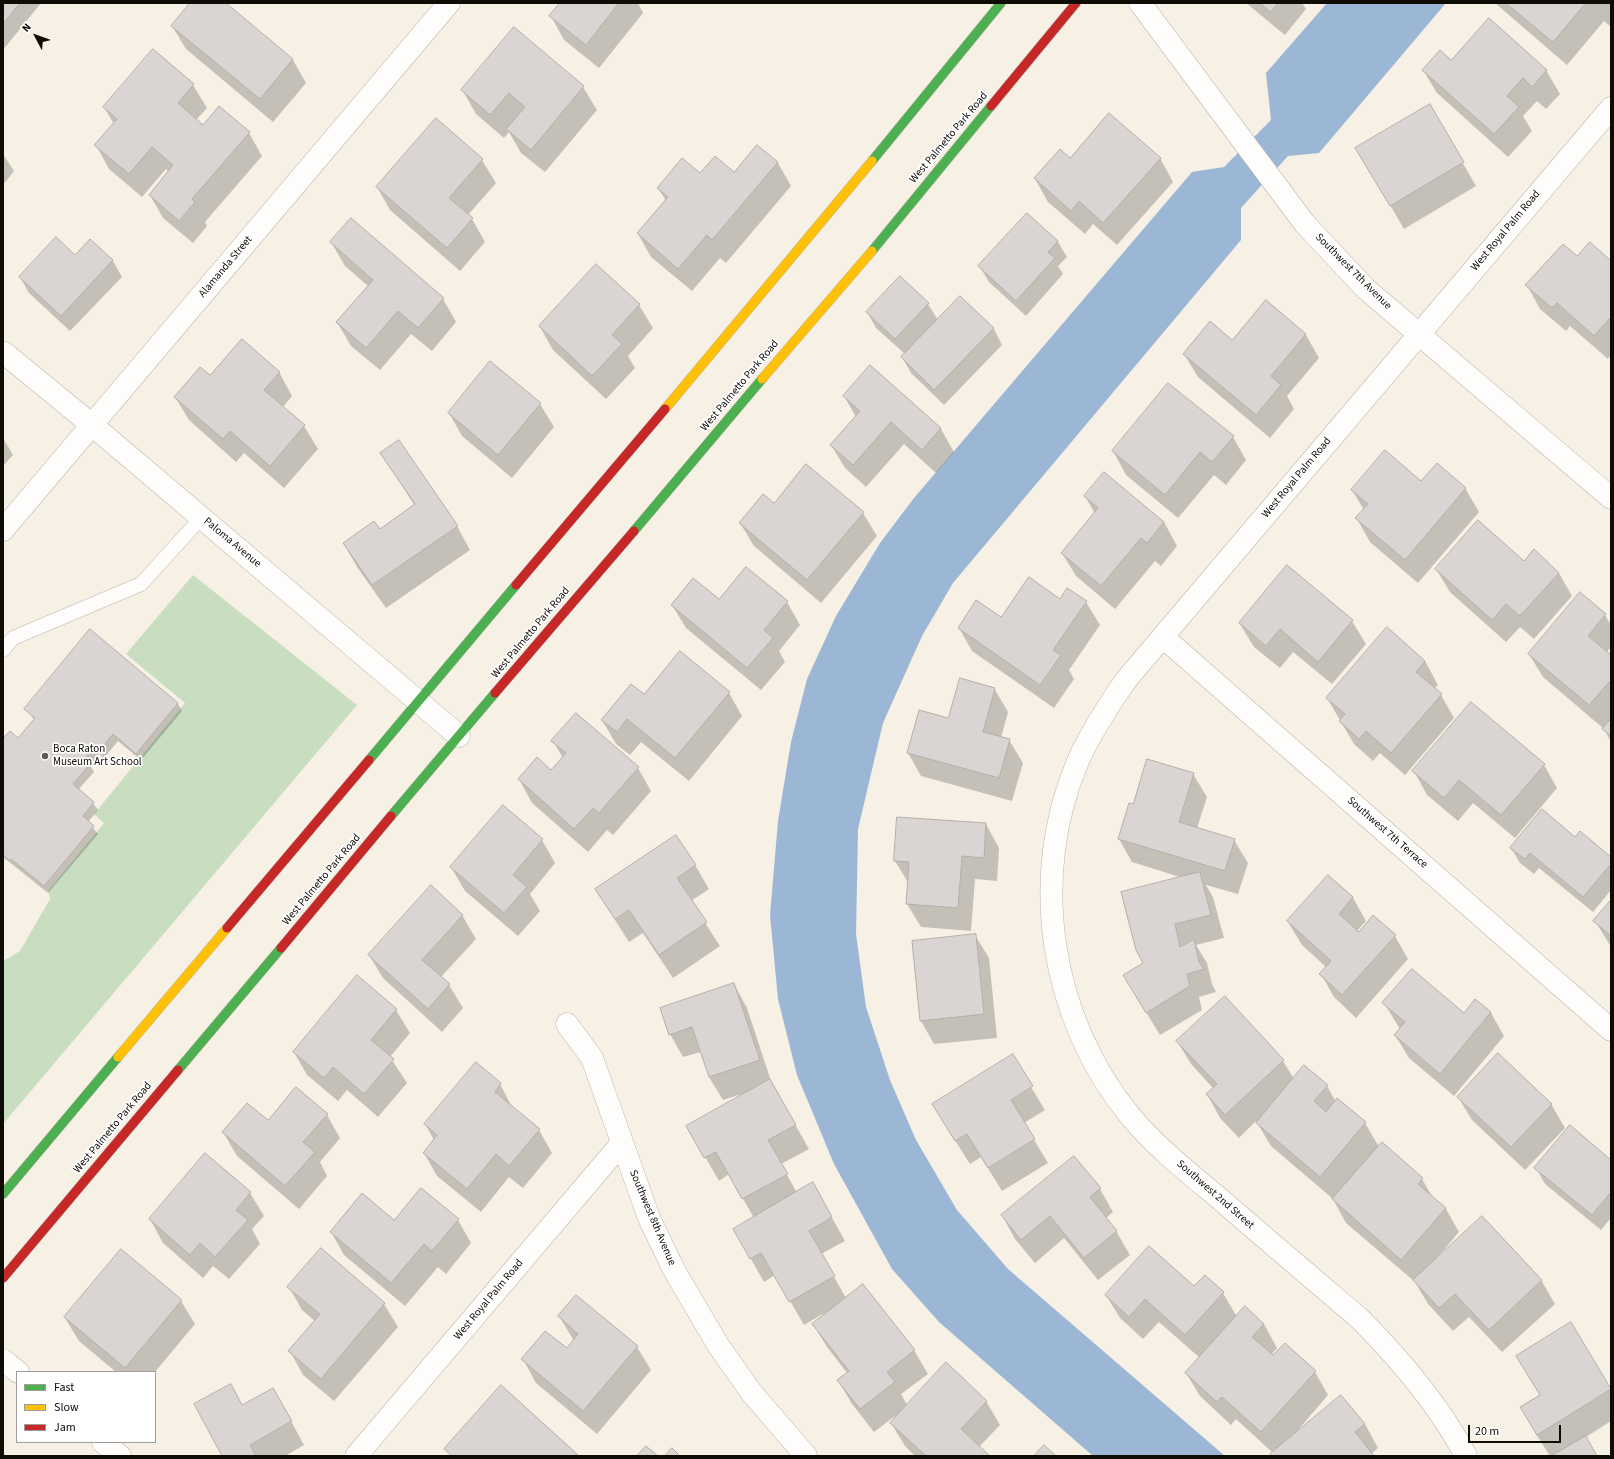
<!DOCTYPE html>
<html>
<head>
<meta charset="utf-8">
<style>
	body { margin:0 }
	#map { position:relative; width:1614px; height:1459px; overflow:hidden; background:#f7f0e5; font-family:"Source Sans 3",sans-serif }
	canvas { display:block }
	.frame { position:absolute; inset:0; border:4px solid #0f0b05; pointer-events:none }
	.legend { position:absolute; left:16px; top:1371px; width:140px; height:72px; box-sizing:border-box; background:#fff; border:1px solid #9f9d9b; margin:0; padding:5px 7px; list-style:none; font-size:12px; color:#0f0b05 }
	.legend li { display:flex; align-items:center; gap:8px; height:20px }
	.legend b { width:20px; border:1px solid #9f9d9b }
	.north { position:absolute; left:16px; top:16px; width:40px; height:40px; -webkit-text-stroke:3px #fff; paint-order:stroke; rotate:311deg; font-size:11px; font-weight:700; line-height:16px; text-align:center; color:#0f0b05 }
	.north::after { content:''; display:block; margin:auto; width:14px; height:18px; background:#0f0b05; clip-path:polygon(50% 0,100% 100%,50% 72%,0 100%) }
	.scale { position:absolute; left:1468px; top:1425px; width:93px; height:18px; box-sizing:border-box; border:2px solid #0f0b05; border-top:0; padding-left:5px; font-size:12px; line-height:14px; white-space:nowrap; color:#0f0b05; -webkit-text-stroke:3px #fff; paint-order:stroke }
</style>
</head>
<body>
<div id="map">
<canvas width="1614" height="1459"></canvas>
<div class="frame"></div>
<ul class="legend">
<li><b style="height:5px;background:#4caf50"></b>Fast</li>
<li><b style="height:5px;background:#ffc107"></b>Slow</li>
<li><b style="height:5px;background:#c62828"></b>Jam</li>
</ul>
<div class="north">N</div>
<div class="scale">20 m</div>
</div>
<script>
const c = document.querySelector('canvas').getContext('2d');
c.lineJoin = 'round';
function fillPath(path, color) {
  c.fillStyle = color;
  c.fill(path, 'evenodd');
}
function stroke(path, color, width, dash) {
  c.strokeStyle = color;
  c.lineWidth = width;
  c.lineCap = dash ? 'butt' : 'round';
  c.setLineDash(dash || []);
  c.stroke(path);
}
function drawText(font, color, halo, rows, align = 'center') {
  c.font = font + ' "Source Sans 3",sans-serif';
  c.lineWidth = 3.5;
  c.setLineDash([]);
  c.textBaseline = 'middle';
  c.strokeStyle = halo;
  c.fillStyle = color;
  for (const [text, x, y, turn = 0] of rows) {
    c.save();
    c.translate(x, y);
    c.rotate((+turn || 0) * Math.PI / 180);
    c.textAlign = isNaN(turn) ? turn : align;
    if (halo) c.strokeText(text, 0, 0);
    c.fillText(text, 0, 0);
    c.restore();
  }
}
fillPath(new Path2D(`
	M193 575 357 705 3 1124V961L20 951 50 899 48 891 104 823 94 814 185 703 126 654Z`), '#c9dec0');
fillPath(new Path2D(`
	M1327 3H1446L1319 153 1288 156 1241 208V240L953 583 922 636 883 723 858 829 856 934 866 1007 890 1080 916 1140 957 1210 1008 1269 1225 1456H1093L939 1322 892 1269 834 1164 797 1075 778 999 770 915 778 821 791 742 807 679 836 616 880 543 914 498 1192 172 1224 167 1271 120 1266 73Z`), '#9cb6d5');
fillPath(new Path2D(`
	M3 3H41L3 50Z
	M191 3H225L293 60 306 83 273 122 186 49 172 26Z
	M559 3H638L643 13 599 68 564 40 551 16 560 4Z
	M1246 3H1302L1306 9 1285 35Z
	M1495 3H1611V27L1604 21 1567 65Z
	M153 50 193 85 207 108 196 120 203 127 249 133 262 156 205 222 207 226 193 243 163 218 150 195 169 172 166 169 142 197 109 169 96 145 114 124 104 107Z
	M1451 62 1546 70 1560 94 1546 109 1537 101 1523 116 1532 131 1508 157 1437 93 1423 70Z
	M583 87 597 110 545 172 521 153 509 132 504 138 476 114 463 91Z
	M1429 105 1476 186 1404 229 1357 148Z
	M758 146 778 163 791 186 726 263 720 258 692 291 651 257 638 234 666 201 658 188 700 174 735 173Z
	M3 154 14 171 3 185Z
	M1160 158 1173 182 1117 245 1093 224 1085 234 1048 202 1035 179 1070 160Z
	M482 160 496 183 468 215 472 219 485 242 460 271 390 210 377 187Z
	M1027 214 1058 242 1067 257 1058 266 1063 274 1026 316 989 282 980 267Z
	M90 240 113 261 122 277 70 331 29 293 20 277 75 256Z
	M331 242 443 299 456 322 432 351 411 334 380 370 351 346 337 322 368 286 345 266Z
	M1577 258 1611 263V355L1608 359 1570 326 1566 331 1540 309 1527 285Z
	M960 297 994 329 1002 345 944 405 911 373 902 357 905 354 876 328 867 312 928 304 938 320Z
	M1266 301 1306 335 1319 358 1287 396 1294 409 1270 438 1198 377 1184 354 1232 341Z
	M639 305 653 328 628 356 635 368 606 399 553 350 540 327Z
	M870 366 941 429 954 452 936 473 904 444 866 487 845 468 831 445 856 417 844 396Z
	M279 372 292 396 283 407 304 426 318 449 284 488 244 453 236 462 189 420 175 397 210 377Z
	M540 404 554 427 512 478 462 436 449 413Z
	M1233 437 1246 460 1226 485 1214 475 1178 518 1126 475 1113 451Z
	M3 438 13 455 3 466Z
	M381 453 457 526 470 550 386 608 357 567 344 544 379 530 415 506Z
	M1105 474 1164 522 1177 546 1161 566 1155 561 1115 609 1076 576 1062 553 1095 514 1085 496Z
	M1422 482 1465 488 1479 512 1418 583 1370 542 1357 519 1364 510 1352 490Z
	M774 504 863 513 877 536 821 603 754 546 740 523Z
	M1524 562 1559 573 1572 596 1534 639 1520 627 1506 642 1450 592 1436 569Z
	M1287 566 1352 621 1366 644 1332 684 1293 652 1280 668 1254 647 1240 624Z
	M1068 589 1086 602 1100 625 1069 670 1074 679 1054 708 972 651 959 628 1001 618 1060 600Z
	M719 601 787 602 800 625 779 651 785 662 761 690 686 628 672 605Z
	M1605 615 1611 625V647L1607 652 1611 656V742L1604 729 1543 677 1529 654Z
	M90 631 178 704 182 711 141 760 118 741 104 758 99 754 90 765 94 772 78 790 93 803 98 810 88 822 98 834 48 893 3 857V740H19L35 720 25 709Z
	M1425 661 1438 685 1434 689 1441 695 1454 718 1405 775 1380 753 1373 761 1354 744 1327 698Z
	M994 688 1008 712 1001 738 1009 740 1023 763 1012 801 921 776 908 753 949 719Z
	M729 693 742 716 689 781 641 742 630 755 616 744 602 720 644 696Z
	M553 741 638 768 651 791 613 835 607 830 588 852 532 803 519 779 551 771 563 758Z
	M1544 765 1557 788 1515 838 1473 803 1458 821 1427 795 1414 771Z
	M1193 774 1207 797 1197 828 1234 840 1248 863 1238 894 1206 885 1213 897 1224 938 1196 945 1207 963 1212 984 1216 992 1199 997 1202 1010 1160 1035 1138 999 1145 963 1183 878 1132 862 1119 839 1134 805Z
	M986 824 999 848 997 881 975 879 971 931 921 927 907 904 909 884 895 861Z
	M542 840 555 863 530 894 540 911 518 936 465 891 451 867Z
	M1511 848 1611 858V890L1593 912 1539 868 1534 874 1520 863Z
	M695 865 709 889 691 901 720 946 673 978 643 933 629 942 596 890Z
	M1329 876 1353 898 1366 921 1357 931 1359 933 1395 936 1408 959 1356 1018 1334 997 1321 974 1326 967 1302 945 1288 922Z
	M1611 901V947L1595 921Z
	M462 915 476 939 441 977 449 985 463 1008 442 1032 383 978 369 955Z
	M975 935 989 958 997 1038 934 1044 921 1021Z
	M734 984 747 1008 772 1084 809 1149 781 1164 797 1193 826 1207 845 1241 821 1254 846 1298 914 1350 928 1374 901 1394 907 1405 986 1401 1000 1425 979 1447 989 1456H915L905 1446 891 1423 899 1413 874 1432 852 1404 838 1380 847 1373 827 1347 813 1324 828 1311 804 1325 775 1275 764 1282 734 1229 754 1218 729 1174 719 1181 688 1127 748 1092 723 1100 709 1077 701 1052 683 1057 670 1034Z
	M1475 1000 1491 1013 1504 1036 1454 1096 1409 1058 1395 1035 1400 1029 1384 1003 1464 1014Z
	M396 1010 410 1033 390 1057 407 1083 378 1117 347 1090 338 1101 307 1075 294 1052Z
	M1177 1041 1283 1061 1294 1079 1327 1086 1336 1102 1365 1123 1379 1147 1382 1144 1422 1179 1433 1198 1446 1209 1459 1232 1437 1258 1438 1259 1541 1280 1555 1304 1502 1352 1469 1317 1453 1331 1428 1304 1415 1282 1346 1223 1333 1199 1271 1146 1256 1121 1239 1138 1220 1118 1207 1094 1213 1088 1191 1064Z
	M1012 1056 1045 1110 1024 1123 1048 1163 1002 1191 981 1157 970 1164 947 1128Z
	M476 1063 500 1084 513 1109 539 1130 552 1153 523 1188 509 1177 481 1212 437 1176 424 1153 434 1140 425 1124Z
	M1458 1097 1551 1104 1565 1128 1525 1170 1472 1120Z
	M327 1115 340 1138 320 1162 327 1176 299 1209 237 1156 223 1132 268 1122Z
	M1611 1161V1218L1601 1230 1545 1184 1536 1168Z
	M1100 1189 1113 1212 1106 1218 1116 1231 1130 1255 1098 1280 1064 1238 1035 1263 1015 1239 1002 1215Z
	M250 1193 264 1216 252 1229 260 1244 229 1279 213 1266 203 1278 163 1243 150 1219Z
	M458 1220 471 1243 446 1274 438 1267 405 1306 344 1255 331 1232 394 1221Z
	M289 1287 384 1304 398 1327 334 1401 303 1375 290 1351 315 1321 302 1310Z
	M1195 1288 1223 1293 1237 1317 1245 1308 1264 1324 1277 1348 1271 1355 1315 1372 1328 1395 1292 1437 1341 1396 1365 1424 1378 1448 1371 1454 1373 1456H1273V1453L1236 1419 1231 1425 1200 1396 1186 1373 1200 1358 1159 1322 1143 1339 1120 1318 1106 1295Z
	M181 1301 195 1324 155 1372H116L79 1341 65 1318Z
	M559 1316 637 1347 651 1370 597 1434 536 1383 523 1359 567 1349 574 1341Z
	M1570 1324 1611 1389V1421L1586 1437 1597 1456H1550L1534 1431 1541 1395Z
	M242 1406 286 1412 304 1445 285 1456H224Z`), '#0003');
const building = new Path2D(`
	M3 3H20L3 24Z
	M190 3H226L293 59 260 99 171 26Z
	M560 3H619L586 45 549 16Z
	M1260 3H1278L1271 12Z
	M1506 3H1586L1553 42Z
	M1489 18 1547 70 1532 87 1523 78 1507 96 1519 107 1494 134 1422 70 1440 50 1451 60Z
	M514 27 584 86 531 150 506 129 525 107 509 93 490 115 461 90Z
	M153 49 194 84 178 103 203 125 219 106 250 132 192 199 195 202 179 221 149 195 173 165 152 147 129 174 94 145 117 119 103 107Z
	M1430 104 1464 162 1390 206 1355 148Z
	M1109 113 1161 158 1103 223 1079 201 1071 211 1034 178 1060 149 1070 158Z
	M436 118 483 159 449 198 473 218 447 248 376 187Z
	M757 145 778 162 712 240 707 235 678 269 637 233 668 197 657 188 682 158 700 173 715 156 734 172Z
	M1027 213 1058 241 1048 252 1055 258 1016 301 978 266Z
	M351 218 444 298 418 328 398 311 366 348 336 322 373 280 330 242Z
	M56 237 75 255 90 239 113 260 61 316 19 277Z
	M1590 242 1611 261V317L1594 336 1557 303 1552 308 1525 285 1563 244 1577 256Z
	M596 264 640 304 612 335 622 344 592 376 539 326Z
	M900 276 929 303 895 339 866 312Z
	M960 296 994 328 934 390 901 357Z
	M1266 300 1306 334 1271 376 1281 385 1256 415 1183 354 1210 321 1232 340Z
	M242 339 280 372 264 390 305 425 270 466 230 431 223 439 174 397 200 367 210 375Z
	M490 361 541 403 498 455 448 413Z
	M870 365 941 428 922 450 891 422 853 465 830 445 860 411 843 396Z
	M1168 383 1234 436 1212 462 1200 452 1165 495 1112 451Z
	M399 440 458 526 372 585 343 543 374 521 380 529 415 504 380 453Z
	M1385 450 1421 481 1437 463 1466 488 1405 560 1355 518 1368 504 1351 490Z
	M806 464 864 512 807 580 739 523 763 494 774 503Z
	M1104 472 1164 522 1147 543 1141 538 1101 586 1061 553 1098 508 1084 496Z
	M1478 520 1524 561 1534 549 1559 573 1520 616 1506 604 1492 620 1435 569Z
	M1287 565 1353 620 1318 662 1280 629 1266 646 1239 623Z
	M746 567 788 601 764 630 773 638 747 668 671 605 693 578 719 599Z
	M1029 577 1060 599 1067 588 1087 601 1053 650 1061 655 1040 685 958 628 976 600 1001 617Z
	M1580 592 1606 614 1588 636 1611 655V680L1589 705 1528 654Z
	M1387 627 1425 661 1416 672 1442 694 1391 753 1366 731 1359 739 1339 721 1345 714 1326 698Z
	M90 629 178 703 136 754 113 734 99 751 94 747 84 759 90 764 73 784 94 802 83 816 94 826 44 886 11 859 9 860 3 855V738L10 731 18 738 35 718 24 709Z
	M680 651 730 692 675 758 627 719 617 732 601 720 631 684 644 694Z
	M960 678 995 688 983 732 1010 739 999 778 907 753 919 710 948 718Z
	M1471 702 1545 764 1501 815 1459 780 1444 798 1412 771Z
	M576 713 639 767 599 813 593 808 574 829 518 779 537 757 551 770 566 753 551 741Z
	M1611 719V736L1602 729Z
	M1147 759 1194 773 1179 822 1235 839 1225 871 1118 839 1129 803 1133 804Z
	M503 805 543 839 513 875 527 887 504 913 450 867Z
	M1542 809 1575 837 1580 831 1611 857V864L1583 897 1530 853 1525 859 1510 848Z
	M897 817 986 823 984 858 962 856 958 908 906 904 909 862 894 861Z
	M676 835 696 865 677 878 707 922 659 955 629 910 615 919 595 889Z
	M1200 872 1211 915 1175 924 1180 947 1194 939 1199 962 1204 969 1187 974 1190 986 1146 1013 1123 975 1143 963 1136 950 1121 892Z
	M1328 875 1353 897 1339 914 1359 932 1373 915 1396 935 1342 995 1319 974 1331 961 1287 921Z
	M431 885 463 915 422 960 450 984 428 1009 368 955Z
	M1611 900V933L1610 935 1593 921Z
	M976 934 984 1014 920 1021 912 941Z
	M1412 969 1464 1013 1475 999 1491 1012 1440 1074 1394 1035 1405 1022 1382 1003Z
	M357 975 397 1009 371 1040 394 1059 364 1094 333 1067 324 1078 293 1052Z
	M734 983 760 1060 709 1077 692 1027 669 1035 660 1008Z
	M1225 996 1284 1060 1225 1115 1206 1094 1217 1084 1176 1041Z
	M1498 1053 1552 1104 1511 1147 1457 1097Z
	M1013 1054 1033 1086 1011 1100 1035 1139 988 1168 967 1134 955 1141 932 1104Z
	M476 1062 501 1083 495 1092 540 1129 509 1166 496 1154 467 1189 423 1153 437 1135 424 1124Z
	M1304 1065 1328 1085 1314 1101 1326 1112 1337 1098 1366 1122 1320 1177 1256 1123Z
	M770 1079 796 1125 768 1140 788 1174 742 1199 716 1152 704 1158 686 1126Z
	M296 1087 328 1114 303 1142 315 1152 285 1186 222 1132 247 1103 268 1120Z
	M1570 1125 1611 1160V1192L1592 1215 1534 1168Z
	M1382 1142 1423 1178 1418 1184 1446 1208 1401 1260 1332 1199Z
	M205 1153 251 1192 236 1210 248 1220 215 1257 200 1243 190 1255 149 1219Z
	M1074 1156 1101 1188 1090 1197 1117 1231 1084 1258 1050 1216 1021 1240 1001 1215Z
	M813 1182 832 1217 809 1231 835 1276 789 1302 761 1253 750 1259 733 1229Z
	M421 1188 459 1219 432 1251 424 1244 391 1283 330 1232 362 1193 394 1220Z
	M1482 1216 1542 1280 1489 1330 1455 1294 1439 1308 1413 1280Z
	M1149 1246 1194 1286 1205 1275 1224 1292 1185 1335 1145 1299 1129 1317 1105 1295Z
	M321 1248 385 1303 321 1379 288 1351 320 1314 287 1287Z
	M121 1249 182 1300 125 1368 64 1317Z
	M863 1284 915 1350 887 1372 895 1382 860 1409 837 1380 849 1371 812 1324Z
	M576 1295 638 1346 583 1411 521 1359 545 1331 567 1348 578 1334 558 1316Z
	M1245 1306 1264 1324 1252 1337 1273 1355 1285 1343 1316 1371 1261 1432 1222 1397 1217 1402 1185 1373Z
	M1571 1322 1611 1389 1537 1435 1520 1407 1540 1395 1516 1356Z
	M946 1362 987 1401 961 1429 990 1456H926L890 1423Z
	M231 1384 242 1405 273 1388 292 1421 250 1445 256 1456H222L194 1404Z
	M501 1385 578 1455 577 1456H452L444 1449Z
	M1341 1395 1365 1424 1355 1432 1374 1456H1272L1270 1454Z
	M1586 1436 1597 1456H1551Z
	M1044 1445 1056 1456H1034Z
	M646 1446 658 1456H637Z
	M672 1448 680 1456H665Z`);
fillPath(building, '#dad4d2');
stroke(building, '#b3aeac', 1);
const lane = new Path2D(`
	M3 650 13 638 141 584 202 517`);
const street = new Path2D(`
	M1140 3 1305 224 1366 289 1611 498
	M3 352 92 425 459 736
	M3 530 449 3
	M1163 637 1611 1030
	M567 1024 592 1058 649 1218 674 1270 718 1345 751 1392 806 1456
	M3 1360 18 1372
	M103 1442 120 1456
	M356 1456 621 1144
	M1466 1456C1439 1405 1400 1359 1359 1318 1312 1278 1266 1239 1220 1199 1189 1173 1157 1148 1131 1117 1050 1019 1028 878 1078 761 1091 732 1108 706 1126 680L1611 108`);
const fast = new Path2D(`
	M872 161 1001 3
	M872 251 991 106
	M634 531 762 379
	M369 760 516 585
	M391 816 495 693
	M178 1070 281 948
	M3 1194 118 1057`);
const slow = new Path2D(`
	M762 379 872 251
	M665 409 872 161
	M118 1057 227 928`);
const jam = new Path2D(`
	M991 106 1076 3
	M516 585 665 409
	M495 693 634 531
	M227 928 369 760
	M281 948 391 816
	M3 1278 178 1070`);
stroke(lane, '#bab5ac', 15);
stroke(street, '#bab5ac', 23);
stroke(fast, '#bab5ac', 10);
stroke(slow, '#bab5ac', 10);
stroke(jam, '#bab5ac', 10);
stroke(lane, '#fefdfb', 14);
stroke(street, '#fefdfb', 22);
stroke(fast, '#4caf50', 9);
stroke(slow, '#ffc107', 9);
stroke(jam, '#c62828', 9);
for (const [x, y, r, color] of [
	[45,756,4,"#605b53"]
]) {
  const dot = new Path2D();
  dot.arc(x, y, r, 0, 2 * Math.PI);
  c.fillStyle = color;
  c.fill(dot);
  stroke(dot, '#fff', 1.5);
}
drawText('11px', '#0f0b05', '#fff', [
	["West Palmetto Park Road",949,138,-50],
	["West Royal Palm Road",1506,231,-50],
	["Alamanda Street",226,267,-50],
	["Southwest 7th Avenue",1353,272,45],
	["West Palmetto Park Road",740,386,-50],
	["West Royal Palm Road",1297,478,-50],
	["Paloma Avenue",232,543,40],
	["West Palmetto Park Road",531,633,-50],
	["Southwest 7th Terrace",1387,833,41],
	["West Palmetto Park Road",322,880,-50],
	["West Palmetto Park Road",113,1128,-50],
	["Southwest 2nd Street",1215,1195,41],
	["Southwest 8th Avenue",652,1218,67],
	["West Royal Palm Road",489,1300,-50]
]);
drawText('11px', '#0f0b05', '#fff', [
	["Boca Raton",53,750],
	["Museum Art School",53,763]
], 'left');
</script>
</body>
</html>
